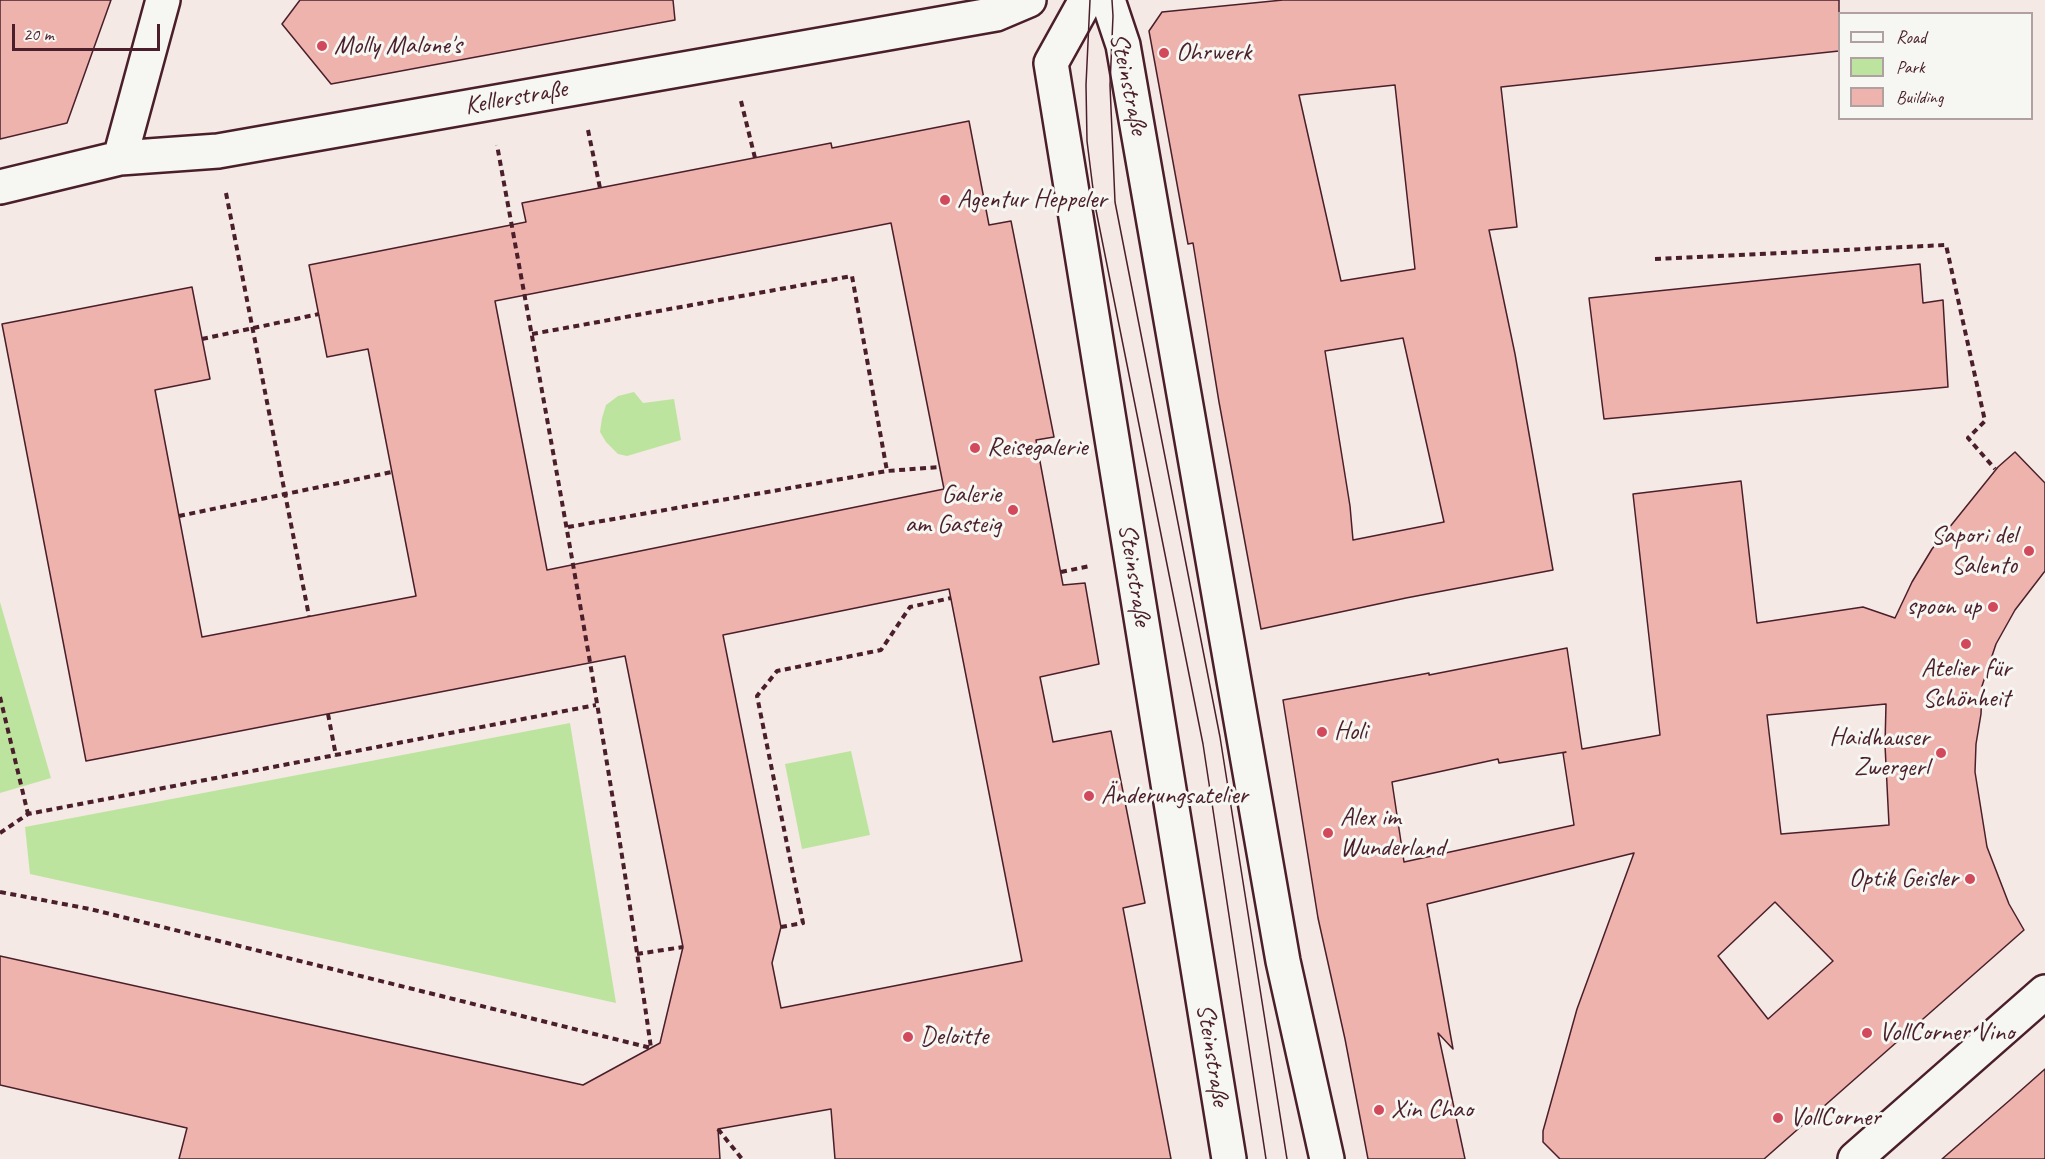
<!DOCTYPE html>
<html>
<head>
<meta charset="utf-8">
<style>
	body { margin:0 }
	#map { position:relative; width:2045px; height:1159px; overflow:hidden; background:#f4e9e4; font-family:Caveat,sans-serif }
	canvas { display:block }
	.legend { position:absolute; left:1838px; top:12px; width:195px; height:108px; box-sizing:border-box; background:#f6f6f2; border:2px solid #b1a0a2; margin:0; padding:8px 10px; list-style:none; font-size:18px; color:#4a1f2b }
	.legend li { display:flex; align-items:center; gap:12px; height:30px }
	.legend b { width:30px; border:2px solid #b1a0a2 }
	.scale { position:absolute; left:12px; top:24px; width:148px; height:27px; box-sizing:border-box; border:3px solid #4a1f2b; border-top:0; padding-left:8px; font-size:18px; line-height:21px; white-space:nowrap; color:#4a1f2b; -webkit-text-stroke:4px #f6f6f2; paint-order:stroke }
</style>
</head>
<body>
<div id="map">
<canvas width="2045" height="1159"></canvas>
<ul class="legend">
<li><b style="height:8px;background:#f6f6f2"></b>Road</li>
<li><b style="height:16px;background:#bde49f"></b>Park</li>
<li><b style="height:16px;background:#eeb3ad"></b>Building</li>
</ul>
<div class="scale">20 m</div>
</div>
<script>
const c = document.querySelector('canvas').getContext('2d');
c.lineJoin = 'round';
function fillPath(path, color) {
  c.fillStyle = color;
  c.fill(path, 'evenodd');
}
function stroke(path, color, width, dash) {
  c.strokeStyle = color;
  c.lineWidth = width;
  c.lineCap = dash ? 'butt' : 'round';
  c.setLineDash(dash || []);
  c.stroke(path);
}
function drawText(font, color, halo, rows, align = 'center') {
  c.font = font + ' Caveat,sans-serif';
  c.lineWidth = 6;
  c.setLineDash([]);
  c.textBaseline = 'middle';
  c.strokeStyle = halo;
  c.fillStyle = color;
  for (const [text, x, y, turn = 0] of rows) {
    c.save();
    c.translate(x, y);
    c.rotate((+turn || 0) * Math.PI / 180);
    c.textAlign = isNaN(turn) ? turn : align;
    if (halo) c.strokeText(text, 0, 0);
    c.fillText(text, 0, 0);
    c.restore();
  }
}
fillPath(new Path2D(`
	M634 392 643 403 674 399 681 440 627 456 618 454 606 442 600 432 602 418 606 405 618 396Z
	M0 602 51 778 0 793Z
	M570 723 616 1003 30 874 25 827Z
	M851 751 870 835 802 849 785 764Z`), '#bde49f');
const building = new Path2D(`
	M0 0H111L67 123 0 139Z
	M300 0H673L675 20 331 84 282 24Z
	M1283 0H1839V51L1501 87 1517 227 1489 230 1515 354 1553 570 1406 598 1261 629 1219 402 1193 243 1188 244 1149 31 1162 12ZM1395 85 1415 269 1341 281 1299 95ZM1403 338 1444 522 1353 540 1350 506 1325 351Z
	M969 121 989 225 1011 221 1054 437 1036 440 1063 585 1085 583 1099 664 1040 677 1053 742 1111 731 1145 903 1123 908 1171 1159H835L831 1109 718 1129 720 1159H179L187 1128 0 1085V956L583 1085 660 1043 683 947 625 656 86 761 2 324 192 287 210 379 155 390 202 637 416 596 368 349 327 357 309 265 526 222 522 203 831 143 832 148ZM891 223 944 489 547 570 495 301ZM949 589 1022 961 781 1008 772 963 781 927 723 635Z
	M1920 264 1923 303 1943 300 1948 387 1604 419 1589 298Z
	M2015 452 2045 483V571L2015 610 1996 644 1982 686 1981 714 1976 744 1975 772 1987 847 2009 904 2024 930 1764 1159H1560L1543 1142V1131L1577 1009 1634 853 1427 904 1453 1049 1438 1033 1465 1159H1368L1345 1039 1318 918 1283 700 1429 673V675L1567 648 1582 749 1660 735 1633 494 1741 481 1757 623 1863 607 1895 618 1912 582 1932 549 1998 467ZM1886 704 1885 745 1889 825 1781 834 1767 715ZM1566 752 1563 753 1574 825 1404 862 1392 782 1498 759 1499 763ZM1775 902 1833 961 1768 1019 1718 956Z
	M2045 1069V1159H1942L2010 1100Z`);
fillPath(building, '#eeb3ad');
stroke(building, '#4a1f2b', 1.5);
const minor = new Path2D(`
	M1086 0 1051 63 1229 1159
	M1108 0 1123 45 1283 961 1327 1159
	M120 158 163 0
	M0 187 120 158 218 151 996 14 1029 0
	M1855 1159 2045 992`);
stroke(minor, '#4a1f2b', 38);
stroke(new Path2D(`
	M741 101 755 158
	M588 130 600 188
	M226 193 309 616
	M1655 259 1946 245 1985 421 1968 438 1995 469
	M532 334 852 276 887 471
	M202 339 319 314
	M1039 455 1070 446
	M179 516 392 472
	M568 527 887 471 940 467
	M1061 572 1090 566
	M0 697 28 814
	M328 714 336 756
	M0 833 28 814 596 705
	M0 892 90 909 651 1048C608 746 552 445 497 145
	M781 927 803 923 757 696 777 671 881 650 910 607 951 598
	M637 954 683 947
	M718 1129 742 1159`), '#4a1f2b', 4, [6, 4.5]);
stroke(minor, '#f6f6f2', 33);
stroke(new Path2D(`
	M1090 0 1086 85 1087 141 1095 205 1203 744 1266 1159
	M1112 0 1113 16 1110 85 1115 202 1220 737 1287 1159`), '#4a1f2b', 1.5);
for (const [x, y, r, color] of [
	[322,46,6,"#d1495b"],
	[1164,53,6,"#d1495b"],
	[945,200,6,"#d1495b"],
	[975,448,6,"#d1495b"],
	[1013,510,6,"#d1495b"],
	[2029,551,6,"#d1495b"],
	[1993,607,6,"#d1495b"],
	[1966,644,6,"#d1495b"],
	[1322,732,6,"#d1495b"],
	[1941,753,6,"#d1495b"],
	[1089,796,6,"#d1495b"],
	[1328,833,6,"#d1495b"],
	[1970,879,6,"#d1495b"],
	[1867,1033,6,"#d1495b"],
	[908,1037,6,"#d1495b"],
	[1379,1110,6,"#d1495b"],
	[1778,1118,6,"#d1495b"]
]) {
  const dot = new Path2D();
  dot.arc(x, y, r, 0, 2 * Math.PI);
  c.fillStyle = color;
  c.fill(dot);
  stroke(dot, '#f6f6f2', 2);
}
drawText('26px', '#4a1f2b', '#f6f6f2', [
	["Molly Malone's",334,46],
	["Ohrwerk",1176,53],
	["Agentur Heppeler",957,200],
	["Reisegalerie",987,448],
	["Galerie",1001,495,"right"],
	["am Gasteig",1001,525,"right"],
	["Sapori del",2017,536,"right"],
	["Salento",2017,566,"right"],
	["spoon up",1981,607,"right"],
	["Atelier für",1966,669,"center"],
	["Schönheit",1966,699,"center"],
	["Holi",1334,732],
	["Haidhauser",1929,738,"right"],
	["Zwergerl",1929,768,"right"],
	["Änderungsatelier",1101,796],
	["Alex im",1340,818],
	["Wunderland",1340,848],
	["Optik Geisler",1958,879,"right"],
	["VollCorner Vino",1879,1033],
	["Deloitte",920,1037],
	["Xin Chao",1391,1110],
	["VollCorner",1790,1118]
], 'left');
drawText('26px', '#4a1f2b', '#f6f6f2', [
	["Steinstraße",1128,84,78],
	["Kellerstraße",516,98,-10],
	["Steinstraße",1134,575,81],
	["Steinstraße",1212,1055,81]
]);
</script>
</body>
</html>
